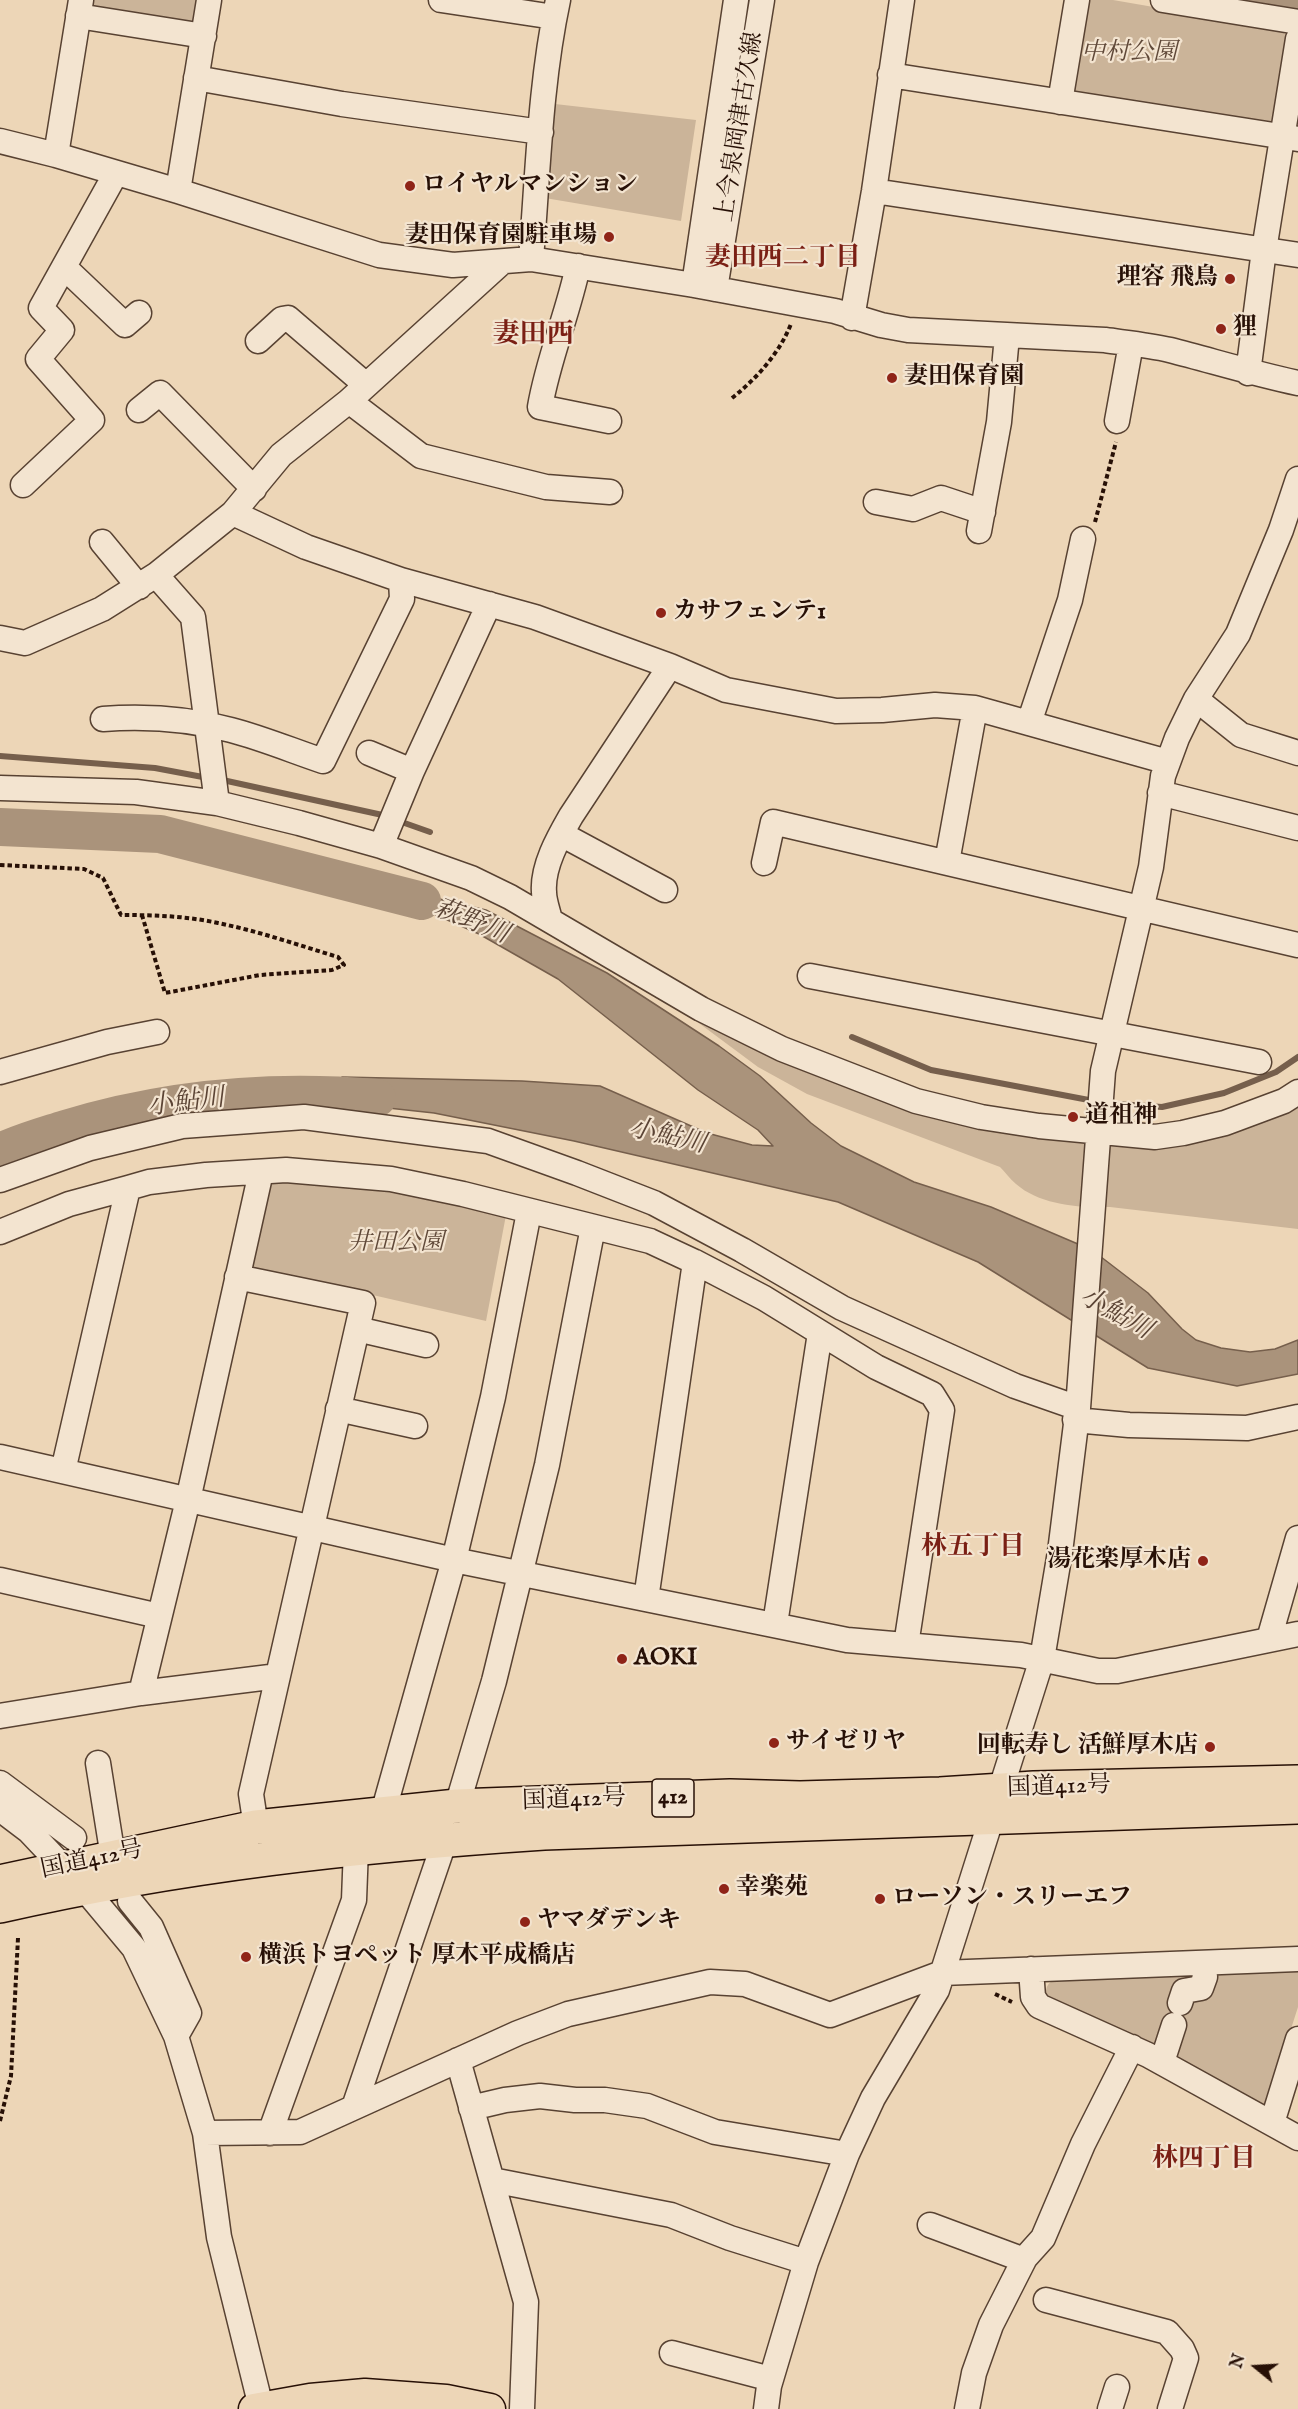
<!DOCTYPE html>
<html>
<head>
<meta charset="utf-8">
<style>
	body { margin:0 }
	#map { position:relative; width:1298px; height:2409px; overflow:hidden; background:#edd6b7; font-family:"IM FELL English",serif }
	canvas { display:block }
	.north { position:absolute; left:1226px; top:2337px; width:60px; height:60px; -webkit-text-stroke:4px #f3e4d0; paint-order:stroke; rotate:288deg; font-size:16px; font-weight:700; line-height:24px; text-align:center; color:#271006 }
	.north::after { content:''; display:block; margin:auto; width:21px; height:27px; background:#271006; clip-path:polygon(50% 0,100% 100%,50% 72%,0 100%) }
</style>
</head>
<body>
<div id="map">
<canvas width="1298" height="2409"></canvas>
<div class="north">N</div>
</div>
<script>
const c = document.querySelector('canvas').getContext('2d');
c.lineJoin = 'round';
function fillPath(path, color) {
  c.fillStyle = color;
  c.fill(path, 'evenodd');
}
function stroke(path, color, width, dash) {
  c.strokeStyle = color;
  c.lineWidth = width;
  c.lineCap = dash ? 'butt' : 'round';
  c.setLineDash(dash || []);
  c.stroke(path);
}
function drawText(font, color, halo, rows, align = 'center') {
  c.font = font + ' "IM FELL English","Noto Serif JP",serif';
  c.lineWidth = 4.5;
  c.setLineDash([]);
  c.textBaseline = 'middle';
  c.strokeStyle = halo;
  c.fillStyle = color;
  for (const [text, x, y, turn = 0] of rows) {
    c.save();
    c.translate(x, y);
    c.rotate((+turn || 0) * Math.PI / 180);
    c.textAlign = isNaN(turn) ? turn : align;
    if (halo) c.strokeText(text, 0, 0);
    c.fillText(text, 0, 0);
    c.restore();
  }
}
fillPath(new Path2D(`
	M89 0H197L194 21 187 26 95 12 89 4Z
	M1090 0H1113L1281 29 1291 42 1276 120 1265 126 1076 98 1068 84 1083 5Z
	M555 104 696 120 681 221 545 198Z
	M684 1012 839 1080 1161 1142 1298 1098V1229L1110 1207C1079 1208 1040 1205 1016 1184 1010 1179 1005 1172 1000 1167L807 1094 758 1067Z
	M276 1180 405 1190 506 1215 486 1321 255 1268 251 1261 269 1185Z
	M1298 1968V2007L1266 2107 1047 1999C1044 1990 1047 1982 1056 1979Z`), '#cbb499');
const water = new Path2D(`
	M355 879 486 910 607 973 719 1046 760 1076 811 1123 841 1146 914 1182 991 1207 1092 1250 1148 1293 1182 1329 1196 1340 1221 1348 1250 1352 1275 1349 1298 1340V1374L1237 1386 1148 1368 978 1262 838 1202 574 1141 434 1113 342 1103 325 1094 333 1083 342 1077 522 1081 600 1086 707 1133 752 1145 773 1146 758 1130 698 1090 558 979 479 934Z`);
fillPath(water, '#aa937b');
stroke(water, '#765f4c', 1.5);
stroke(new Path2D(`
	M0 756 155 768 208 778
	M218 779 387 816
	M396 820 430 832
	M852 1037 931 1070 1094 1101
	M1104 1103 1162 1107 1224 1093 1276 1072 1298 1057`), '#765f4c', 6);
stroke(new Path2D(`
	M1250 0 1281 5
	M0 827 160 834 422 901
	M0 1152C21 1142 43 1136 65 1129 167 1098 271 1089 377 1098`), '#aa937b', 38);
const minor = new Path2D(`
	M441 0 554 17
	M1163 0 1298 22
	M78 16 204 36
	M890 75 1298 139
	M196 78 342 104 541 132
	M1060 102 1077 0
	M0 141 56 155 178 191 379 255 453 265 531 259 694 285 835 311 881 325 908 330 1105 340C1127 343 1149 345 1170 350 1213 361 1255 374 1298 383
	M56 155 81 0
	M178 191 209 0
	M874 191 1298 255
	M531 259C538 173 540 84 558 0
	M578 266C568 314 548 359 540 407L609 421
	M64 267 125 325 139 313
	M694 285 736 0
	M715 289 762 0
	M852 318 874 191 902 0
	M258 341 282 319 288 318 366 385
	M1248 373 1264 250 1298 39
	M349 401 421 456 546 487 610 492
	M139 410 160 393 254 489
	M1117 421 1131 344
	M23 485 92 420 38 359 62 330 41 308 116 173
	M876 502 913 509 941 498 983 512
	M233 513 306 547 401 580 535 617 670 666 726 690 836 711 882 710 935 705 975 708 1168 762
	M979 531 999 422 1007 336
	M102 542 139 587
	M156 575 193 617 217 803
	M0 638 25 643 102 609 156 575 233 513 281 455 349 401 502 262
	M1196 699 1241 735 1298 753
	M103 719C145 716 190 719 231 730 262 738 293 751 323 761L402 599 401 580
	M1029 723 1070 600 1083 539
	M369 753 412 771
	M0 788 136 792 217 803 299 823 381 846 471 878 510 897 701 1009 782 1049 916 1101 981 1117 1039 1126 1155 1137 1183 1133 1225 1123 1284 1101 1298 1092
	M1160 793 1298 828
	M561 834 665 890
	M381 846 412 771 489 604
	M947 862 975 708
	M764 863 773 822 1298 945
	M550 920C548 911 544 901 544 892 542 866 559 837 571 816L670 666
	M810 976 1259 1062
	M0 1072 107 1042 157 1032
	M0 1180 90 1148 182 1126 304 1117 488 1141 577 1173 654 1203 742 1250 842 1308 1015 1386 1078 1408
	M0 1232 69 1204 128 1188 149 1182 206 1175 286 1170 391 1179 463 1194 650 1241 695 1262 764 1298 876 1367 932 1394 942 1410 906 1645
	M237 1277 363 1303 251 1794 256 1827
	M357 1329 426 1345
	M338 1409 415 1426
	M1075 1420 1129 1425 1247 1428 1298 1417
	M0 1457 454 1560 847 1640 1021 1655 1098 1671H1117L1298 1634
	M63 1471 128 1188
	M0 1580 159 1616
	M646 1599 695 1262
	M775 1624 820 1333
	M1269 1639 1298 1538
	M141 1693 188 1500 261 1172
	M0 1716 141 1693 278 1676
	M98 1763 113 1857
	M0 1783 74 1838
	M457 1806 494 1681 547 1465 593 1227
	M0 1809 29 1831 63 1867
	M383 1813 454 1560 493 1397 529 1212
	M83 1887 134 1948 176 2036 205 2133 219 2237 261 2407
	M130 1901 151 1927 189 2013 176 2036
	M1031 1969 1033 1997 1039 2006 1148 2055 1298 2138
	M1180 2003 1184 1991 1201 1988 1205 1977 1203 1963
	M458 2060 526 2302 522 2409
	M1162 2062 1174 2025
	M354 2107 445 1840
	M471 2108 505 2100 540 2096 575 2100H605L647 2106 715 2132 847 2154
	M1272 2123 1298 2039
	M205 2133 300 2132 518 2033 568 2014 710 1982 745 1984 830 2015 942 1973 1298 1959
	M270 2133 354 1900 356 1848
	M492 2180 671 2215 730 2238 806 2262
	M930 2225 1024 2260
	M1046 2300 1167 2332 1182 2349 1186 2358 1170 2409
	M672 2353 771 2379
	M766 2409 769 2386 806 2262 847 2154 873 2098 937 1990 1042 1659 1060 1552 1078 1408 1103 1071 1151 867 1163 776 1177 738 1196 699 1238 634 1281 530 1298 479
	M967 2409 974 2373 991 2325 1025 2258 1043 2238 1083 2144 1132 2047
	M1110 2409 1117 2387`);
const major = new Path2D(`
	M254 2409 310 2399 365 2394 446 2400 490 2409`);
const highway = new Path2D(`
	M0 1882 256 1827 457 1806 730 1796 800 1798 940 1794 1034 1788 1298 1782
	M0 1906C179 1865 361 1845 544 1833L1298 1807`);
stroke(minor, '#584232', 27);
stroke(major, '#271006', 33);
stroke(highway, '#271006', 36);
stroke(new Path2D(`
	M732 398C756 379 779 354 791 324
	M1095 522 1116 442
	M0 865 84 869 103 878 121 915C154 915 186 916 218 923 258 931 298 945 338 957L344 965 332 970 260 975 165 993 142 915
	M995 1994 1012 2002
	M0 2121 11 2076 18 1938`), '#271006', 4, [4.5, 3]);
stroke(minor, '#f3e4d0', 24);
stroke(major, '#edd6b7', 30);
stroke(highway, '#edd6b7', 33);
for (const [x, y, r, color] of [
	[410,186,6,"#8f2418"],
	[609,237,6,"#8f2418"],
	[1230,279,6,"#8f2418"],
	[1221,329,6,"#8f2418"],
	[892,378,6,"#8f2418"],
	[661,613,6,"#8f2418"],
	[1073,1117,6,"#8f2418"],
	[1203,1561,6,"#8f2418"],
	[622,1659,6,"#8f2418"],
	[774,1743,6,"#8f2418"],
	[1210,1747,6,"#8f2418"],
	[724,1889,6,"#8f2418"],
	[880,1899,6,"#8f2418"],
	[525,1922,6,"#8f2418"],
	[246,1957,6,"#8f2418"]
]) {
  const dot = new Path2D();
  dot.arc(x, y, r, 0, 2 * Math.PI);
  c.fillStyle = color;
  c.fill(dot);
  stroke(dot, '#f3e4d0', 2);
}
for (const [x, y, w] of [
	[673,1798,42]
]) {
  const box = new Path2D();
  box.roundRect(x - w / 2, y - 19, w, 38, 4.5);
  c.fillStyle = '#f3e4d0';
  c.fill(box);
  stroke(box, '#271006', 1.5);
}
drawText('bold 22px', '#271006', null, [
	["412",673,1798]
]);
drawText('italic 24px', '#604939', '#f3e4d0', [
	["中村公園",1129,54],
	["井田公園",396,1244]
]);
drawText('24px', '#271006', '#f3e4d0', [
	["上今泉岡津古久線",741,127,-81],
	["国道412号",1059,1788,-2],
	["国道412号",574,1801,-2],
	["国道412号",92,1861,-12]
]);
drawText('bold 24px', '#271006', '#f3e4d0', [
	["ロイヤルマンション",422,186],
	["妻田保育園駐車場",597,237,"right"],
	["理容 飛鳥",1218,279,"right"],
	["狸",1233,329],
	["妻田保育園",904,378],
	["カサフェンテ1",673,613],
	["道祖神",1085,1117],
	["湯花楽厚木店",1191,1561,"right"],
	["AOKI",634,1659],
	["サイゼリヤ",786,1743],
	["回転寿し 活鮮厚木店",1198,1747,"right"],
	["幸楽苑",736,1889],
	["ローソン・スリーエフ",892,1899],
	["ヤマダデンキ",537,1922],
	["横浜トヨペット 厚木平成橋店",258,1957]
], 'left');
drawText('bold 26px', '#7a1f14', '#f3e4d0', [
	["妻田西二丁目",783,260],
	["林五丁目",973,1549],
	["林四丁目",1204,2161]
]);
drawText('italic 26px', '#5b4435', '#f3e4d0', [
	["萩野川",471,923,22],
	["小鮎川",186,1104,-7],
	["小鮎川",667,1138,13],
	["小鮎川",1115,1315,29]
]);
drawText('bold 27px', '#7a1f14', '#f3e4d0', [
	["妻田西",533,336]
]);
</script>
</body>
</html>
